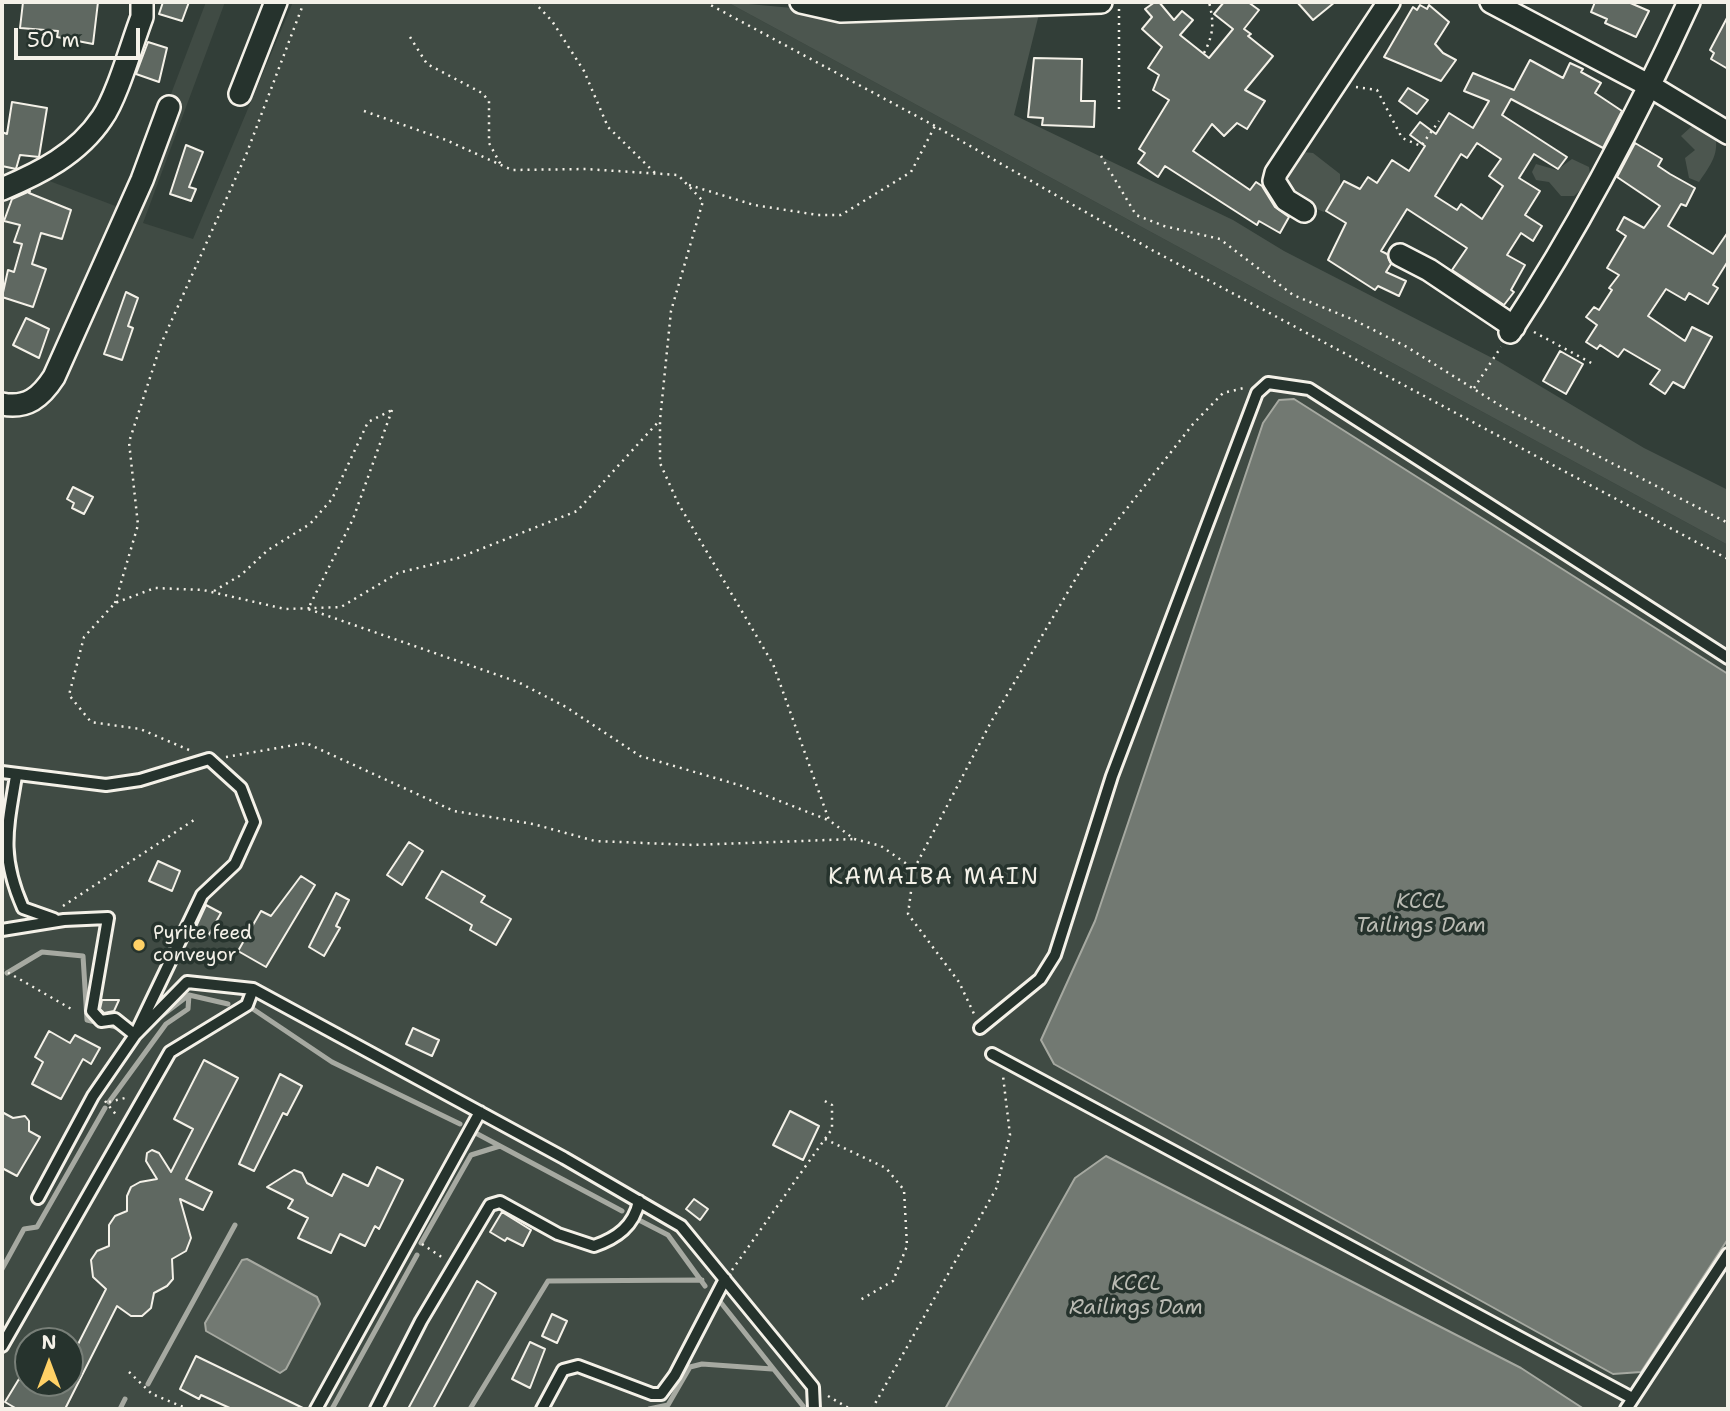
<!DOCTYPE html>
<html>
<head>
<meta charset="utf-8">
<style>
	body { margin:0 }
	#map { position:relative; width:1730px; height:1411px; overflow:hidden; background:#323e38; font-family:"Shantell Sans",sans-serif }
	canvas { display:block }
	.frame { position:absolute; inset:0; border:4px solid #f4f1e8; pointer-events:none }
	.north { position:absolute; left:14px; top:1327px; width:70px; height:70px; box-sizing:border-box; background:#26332d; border:2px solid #787f78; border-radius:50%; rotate:0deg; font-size:19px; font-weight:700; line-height:28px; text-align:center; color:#f4f1e8 }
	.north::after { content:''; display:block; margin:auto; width:24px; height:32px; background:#ffd166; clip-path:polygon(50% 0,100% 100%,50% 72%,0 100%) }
	.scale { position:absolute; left:14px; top:28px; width:126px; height:32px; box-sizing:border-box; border:4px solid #f4f1e8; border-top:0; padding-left:9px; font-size:21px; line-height:24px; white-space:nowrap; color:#f4f1e8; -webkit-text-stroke:5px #26332d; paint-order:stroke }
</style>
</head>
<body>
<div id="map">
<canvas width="1730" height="1411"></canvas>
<div class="frame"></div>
<div class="north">N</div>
<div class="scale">50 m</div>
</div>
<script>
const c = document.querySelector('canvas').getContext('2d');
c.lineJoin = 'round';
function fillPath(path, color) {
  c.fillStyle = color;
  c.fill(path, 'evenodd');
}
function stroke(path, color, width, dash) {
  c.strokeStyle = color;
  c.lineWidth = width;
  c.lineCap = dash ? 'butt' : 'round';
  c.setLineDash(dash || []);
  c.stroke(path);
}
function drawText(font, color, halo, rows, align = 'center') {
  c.font = font + ' "Shantell Sans",sans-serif';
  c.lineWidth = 7;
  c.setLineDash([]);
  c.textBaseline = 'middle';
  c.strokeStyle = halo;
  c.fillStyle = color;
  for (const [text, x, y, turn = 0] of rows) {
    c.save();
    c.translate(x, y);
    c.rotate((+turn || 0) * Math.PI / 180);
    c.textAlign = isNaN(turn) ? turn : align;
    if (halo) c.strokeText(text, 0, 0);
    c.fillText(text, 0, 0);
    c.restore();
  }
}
fillPath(new Path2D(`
	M206 2H225L143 223 193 239 293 2H727L1728 545V1409H2V163L118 207 125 215ZM28 1341H70V1383H28Z`), '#404b44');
fillPath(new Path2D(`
	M727 2 847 13 1039 14 1014 115 1233 220 1284 251 1498 361 1644 448 1728 490V545Z
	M1692 126 1714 133C1721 152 1710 166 1699 182L1689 178 1685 158 1695 150 1681 136Z
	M1293 151 1313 153 1340 174V188L1324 212C1288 197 1272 192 1293 151Z
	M1572 159 1589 167 1591 180 1574 196H1561L1549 182 1536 180 1532 172 1536 164 1557 170Z`), '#4c564f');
const water = new Path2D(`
	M1294 399 1728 674V1239L1641 1372 1613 1374 1054 1064 1041 1040 1095 921 1263 423 1279 400Z
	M1106 1156 1521 1368 1584 1409H945L1075 1178Z
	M247 1259 317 1297 320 1304 286 1369 280 1373 206 1331 205 1323 242 1260Z`);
fillPath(water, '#727972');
stroke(water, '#a6a9a1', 2);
stroke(new Path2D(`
	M7 973 42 952 83 956 87 1020 120 1028
	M247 1005 332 1062 460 1124
	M156 1020 189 995 228 1004
	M109 1102 166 1024 188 1009 189 995
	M470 1130 622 1211
	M635 1218 668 1235 705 1286
	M421 1243 471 1155 500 1146
	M2 1269 24 1229 37 1227 105 1108
	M718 1299 803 1406
	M148 1384 235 1225
	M120 1409 125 1399
	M332 1409 417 1255
	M470 1409 548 1281 702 1280
	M649 1409 668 1405 690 1367 702 1364 772 1369`), '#a6a9a1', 5);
const building = new Path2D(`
	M23 2H98L93 44 57 37 58 31 20 28Z
	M163 2H189L182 21 159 14Z
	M1155 2H1159L1174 20 1182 11 1193 20 1180 35 1209 58 1233 29 1214 14 1224 2H1248L1259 10 1244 29 1251 34 1248 36 1273 56 1245 90 1265 101 1247 129 1237 123 1224 136 1212 124 1193 151 1250 190 1256 182 1262 186 1275 207 1289 217 1280 233 1259 221 1257 225 1165 166 1158 177 1138 163 1145 153 1139 149 1169 100 1153 90 1159 75 1148 68 1162 47 1142 29 1152 17 1145 9Z
	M1297 2H1335L1313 20Z
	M1595 2H1628L1649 11 1636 37 1605 23 1607 19 1591 12Z
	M1420 5 1427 9 1429 5 1449 22 1435 44 1443 53 1456 60 1441 81 1384 57 1413 7 1417 10Z
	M1728 16V69L1711 59 1714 53 1710 50Z
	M148 42 167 48 159 82 136 74Z
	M1034 58 1082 59 1081 101H1095L1094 127 1042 125 1043 118 1028 117Z
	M1530 60 1563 78 1570 63 1583 69 1581 72 1601 83 1595 93 1622 111 1603 148 1511 99 1502 115 1567 157 1558 169 1534 154 1519 178 1540 191 1525 215 1542 226 1533 241 1521 233 1507 255 1525 265 1511 290 1514 292 1504 305 1452 270 1467 248 1407 209 1381 251 1387 254 1391 264 1386 272 1406 281 1399 296 1378 286 1375 290 1328 260 1346 223 1326 211 1344 181 1360 189 1368 177 1377 183 1392 160 1409 171 1425 146 1410 135 1420 122 1436 134 1449 113 1473 128 1489 101 1464 91 1473 73 1514 90ZM1477 143 1501 159 1489 176 1503 186 1482 219 1461 204 1457 210 1435 196 1461 154 1467 158Z
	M1408 88 1428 100 1417 114 1399 101Z
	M12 102 47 108 39 157 20 155 16 169 2 166V132L7 134Z
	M1635 143 1662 159 1658 166 1670 174 1695 188 1686 206 1681 204 1668 226 1713 254 1728 232V261L1713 285 1718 288 1708 304 1689 293 1685 300 1666 289 1648 316 1685 341 1692 327 1712 337 1684 388 1673 382 1665 394 1650 384 1660 370 1624 349 1618 357 1600 345 1597 349 1586 342 1597 325 1586 317 1594 307 1599 310 1612 290 1609 288 1619 275 1607 268 1626 236 1617 230 1624 217 1644 228 1660 206 1617 177Z
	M186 145 203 152 189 187 196 189 191 201 170 194Z
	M30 191 29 193 71 210 62 239 41 233 32 264 46 269 33 307 2 297 8 270 14 272 22 244 14 242 20 225 4 221 12 199Z
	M126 292 138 298 128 326 133 328 122 360 104 354Z
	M26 318 49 329 39 358 13 345Z
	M1560 351 1583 364 1566 394 1543 381Z
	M73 487 93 497 84 514 72 508 74 503 67 499Z
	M409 842 423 851 402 885 387 875Z
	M158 861 180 871 172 891 149 881Z
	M442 871 485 896 481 902 511 919 496 945 470 930 472 925 426 898Z
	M301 876 315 885 266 967 238 951 261 911 271 916Z
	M336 893 349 900 336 926 340 928 324 956 309 947Z
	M206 905 221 913 207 938 194 931Z
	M102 1000H119L114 1011 104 1013 100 1009Z
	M413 1028 439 1040 432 1056 406 1044Z
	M49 1031 70 1043 75 1035 100 1048 91 1064 83 1059 61 1099 32 1084 43 1062 35 1057Z
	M204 1060 238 1078 186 1179 212 1192 203 1210 180 1199 191 1238 186 1251 172 1259 173 1279 167 1286 154 1293 151 1308 142 1316H131L117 1306 65 1409H17L5 1402 19 1379 26 1383H70V1360L106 1289 93 1277 91 1260 97 1251 109 1246V1225L115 1216 127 1211V1196L131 1187 140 1182 157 1179 146 1161 147 1153 152 1150 159 1153 171 1172 193 1129 174 1119Z
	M280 1074 302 1086 287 1115 283 1113 254 1171 239 1164Z
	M790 1111 819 1126 803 1160 773 1145Z
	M2 1112 13 1118 25 1116 29 1121V1131L40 1137 17 1176 2 1168Z
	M377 1167 403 1180 379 1229 375 1226 365 1246 340 1234 331 1253 298 1238 308 1218 288 1208 293 1200 267 1187 294 1170 302 1173 307 1183 332 1196 343 1174 368 1186Z
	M694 1199 708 1209 700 1220 686 1209Z
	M502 1212 531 1230 523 1246 507 1238 505 1241 490 1232Z
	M477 1281 496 1293 433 1409H408Z
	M552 1314 567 1321 557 1343 542 1336Z
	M530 1342 545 1349 530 1388 512 1379Z
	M196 1356 227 1371 305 1409H232L201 1395 199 1399 180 1389Z`);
fillPath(building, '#5f6861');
stroke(building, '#f4f1e8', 2);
const lane = new Path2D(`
	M2 772 106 785 140 780 209 759 241 788 254 822 235 864 202 895 135 1035 93 1096 38 1198
	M16 776C7 830 0 856 23 908L54 919
	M2 930 64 920 108 918 92 1011 101 1021 115 1019 135 1035 187 982 253 989 564 1158 681 1226 813 1387 814 1409
	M980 1028 1040 979 1055 955 1112 776 1257 393 1268 383 1309 389 1728 658
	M992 1054 1632 1398
	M2 1346 170 1052 247 1005 253 989
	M316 1409 480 1112
	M376 1409 421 1321 490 1205 500 1202 558 1234 594 1246C617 1238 634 1226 639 1201
	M542 1409 563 1370 578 1366 652 1394H661L675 1375 725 1279
	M1626 1409 1728 1254`);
const street = new Path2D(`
	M801 2 841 11 1101 2
	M1491 2 1650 86 1728 133
	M240 94 276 2
	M2 189C40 173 78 154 102 118 117 97 132 43 142 17V2
	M1304 211 1286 200 1274 181 1276 173 1389 2
	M1400 255 1429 270 1514 327
	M1510 332C1579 227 1637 116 1689 2
	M2 404C27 409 41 397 54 377L142 180 169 107`);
stroke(lane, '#f4f1e8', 16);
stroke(street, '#f4f1e8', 26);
stroke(new Path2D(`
	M534 2 552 21 584 71 608 127 655 173
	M705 2 935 126 1152 250 1728 559
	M1119 9V113
	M410 37 427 64 482 93 489 101V143L501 165
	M1204 53C1214 34 1214 22 1209 2
	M1356 87 1377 90 1402 138 1421 146 1439 121
	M364 111 446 140 512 170 586 169 678 175 703 201 671 311 660 420V463L678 503 773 664 829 820 854 839 881 846 914 869 908 914 959 982 975 1016
	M1101 156 1136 215 1164 226 1220 239 1293 295 1354 320 1407 347 1501 406 1728 523
	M689 185 754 205 818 215H841L911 172 935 126
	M1534 332 1595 365
	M1474 388 1501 347
	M392 410 353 519 308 609 518 682 566 707 640 756 739 785 828 820
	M214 591 241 575 268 550 310 524 332 499 368 422 392 410
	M115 603 138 525 129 442 161 344 246 155 304 2
	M189 750 140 729 91 722 69 695 84 637 115 603 155 588 203 590 285 609 341 607 398 573 458 558 577 511 660 420
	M226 757 306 743 454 811 533 824 595 841 693 845 854 839
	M914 869 991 722 1088 558 1193 424 1223 393 1244 388
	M63 906 197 818
	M2 969 73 1010
	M105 1101 118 1117
	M109 1102 129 1097
	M825 1139 886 1168 904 1190 907 1246 893 1281 860 1300
	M422 1244 443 1258
	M732 1270 832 1129V1105L823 1100
	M129 1372 152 1394 188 1409
	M828 1396 850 1409
	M872 1409 996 1189 1010 1135 1003 1076`), '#f4f1e8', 2.5, [2, 5]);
stroke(lane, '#26332d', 10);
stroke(street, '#26332d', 21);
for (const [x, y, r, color] of [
	[139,945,7,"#ffd166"]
]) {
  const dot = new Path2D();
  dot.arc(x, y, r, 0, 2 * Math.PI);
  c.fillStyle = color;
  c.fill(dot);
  stroke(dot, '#26332d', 2.5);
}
drawText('19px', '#f4f1e8', '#26332d', [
	["Pyrite feed",153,934],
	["conveyor",153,956]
], 'left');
drawText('italic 21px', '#babbb3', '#26332d', [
	["KCCL",1421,903],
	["Tailings Dam",1421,927],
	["KCCL",1136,1285],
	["Railings Dam",1136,1309]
]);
c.letterSpacing = '2px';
drawText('23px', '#f4f1e8', '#26332d', [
	["KAMAIBA MAIN",934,878]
]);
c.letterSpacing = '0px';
</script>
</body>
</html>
